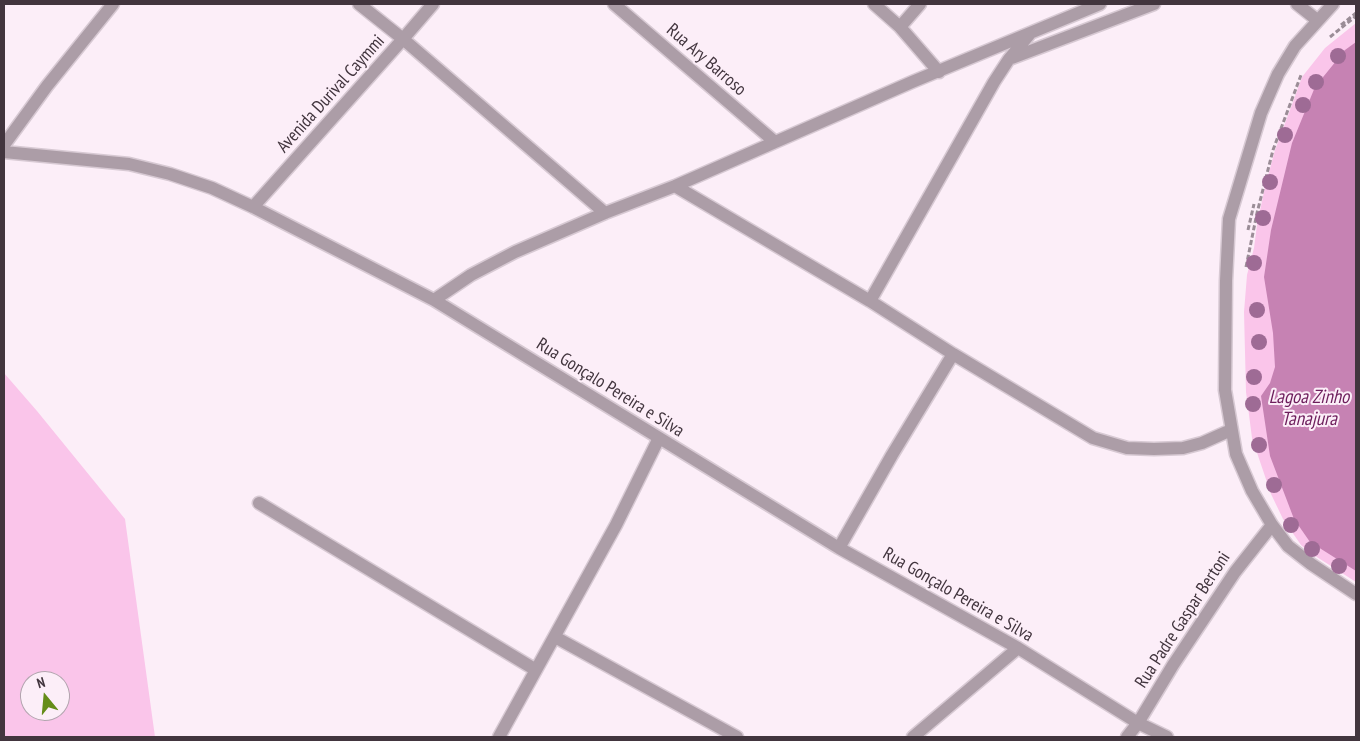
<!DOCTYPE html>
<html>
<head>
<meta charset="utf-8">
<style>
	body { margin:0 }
	#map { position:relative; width:1360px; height:741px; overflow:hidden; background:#fceef8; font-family:"PT Sans Narrow",sans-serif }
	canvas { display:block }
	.frame { position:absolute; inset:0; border:5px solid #42353e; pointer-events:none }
	.north { position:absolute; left:20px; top:671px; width:50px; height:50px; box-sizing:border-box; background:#fceef8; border:1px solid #b2a4ae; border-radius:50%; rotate:343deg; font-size:14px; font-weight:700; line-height:20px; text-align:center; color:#42353e }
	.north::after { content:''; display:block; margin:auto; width:18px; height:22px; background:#658c19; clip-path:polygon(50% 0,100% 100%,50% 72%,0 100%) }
</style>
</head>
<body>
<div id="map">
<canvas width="1360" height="741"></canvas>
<div class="frame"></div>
<div class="north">N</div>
</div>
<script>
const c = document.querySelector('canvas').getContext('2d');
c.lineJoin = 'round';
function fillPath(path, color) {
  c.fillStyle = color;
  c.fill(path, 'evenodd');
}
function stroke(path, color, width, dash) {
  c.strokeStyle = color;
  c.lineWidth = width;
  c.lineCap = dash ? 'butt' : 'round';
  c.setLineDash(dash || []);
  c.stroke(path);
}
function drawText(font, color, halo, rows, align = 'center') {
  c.font = font + ' "PT Sans Narrow",sans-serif';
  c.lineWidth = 4;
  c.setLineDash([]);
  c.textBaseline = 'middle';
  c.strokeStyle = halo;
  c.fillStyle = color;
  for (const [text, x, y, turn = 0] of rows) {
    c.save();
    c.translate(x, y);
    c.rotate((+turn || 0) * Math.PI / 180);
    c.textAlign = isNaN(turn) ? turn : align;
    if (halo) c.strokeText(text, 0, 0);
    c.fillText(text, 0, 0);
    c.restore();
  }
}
fillPath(new Path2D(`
	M1356 23V582L1309 552 1301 545 1283 519 1271 494 1252 438 1248 407 1246 392 1244 312 1247 275 1254 248 1257 225 1265 187 1275 150 1293 102 1302 77 1325 48Z
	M4 373 37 411 125 519 155 737H4ZM30 681H60V711H30Z`), '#fac5ea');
fillPath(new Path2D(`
	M1356 42V571L1310 542 1294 519 1270 456 1261 396 1270 383 1275 367 1273 333 1264 277 1271 230 1292 143 1315 87 1345 50Z`), '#c682b3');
const minor = new Path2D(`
	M359 4 403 39 605 213
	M614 4 775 142
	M874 4 900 27 939 72
	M1297 4 1317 20
	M1333 4 1295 46 1278 74 1261 113 1229 219 1226 281 1225 390 1236 454 1252 491 1272 525 1288 546 1311 564 1356 594
	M900 27 920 4
	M1012 58 1154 4
	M4 145 47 86 113 4
	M4 152 129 164 170 174 212 188 253 207 434 300 839 548 1018 648 1138 723 1167 737
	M675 186 870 301 953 354 1093 438 1127 448 1154 449 1183 448 1202 443 1231 430
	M253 207 403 39 433 4
	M434 300 471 275 515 252 605 213 675 186 912 82 1100 4
	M870 301 994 82 1009 59 1029 35
	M259 503 536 670
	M839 548 892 455 953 354
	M555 637 737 737
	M499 737 616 525 659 438
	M913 737 1018 648
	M1127 737 1138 723 1173 665 1235 572 1272 525`);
stroke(minor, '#d7c9d3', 15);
stroke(new Path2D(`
	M1341 25 1356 13
	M1330 37 1356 16
	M1248 230 1254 204
	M1246 267 1257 213 1273 150 1301 75`), '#9b8d97', 3, [5, 2.5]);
stroke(minor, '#ac9da7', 12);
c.fillStyle = '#9e6b95';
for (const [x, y] of [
	[1338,56],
	[1316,82],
	[1303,105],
	[1285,135],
	[1270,182],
	[1263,218],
	[1254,263],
	[1257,310],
	[1259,342],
	[1254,377],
	[1253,404],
	[1259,445],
	[1274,485],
	[1291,525],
	[1312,549],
	[1339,566]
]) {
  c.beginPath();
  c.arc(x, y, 8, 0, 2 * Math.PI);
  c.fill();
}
drawText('18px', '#42353e', '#fceef8', [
	["Rua Ary Barroso",706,60,41],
	["Avenida Durival Caymmi",331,94,-48],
	["Rua Gonçalo Pereira e Silva",610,388,32],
	["Rua Gonçalo Pereira e Silva",958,595,30],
	["Rua Padre Gaspar Bertoni",1183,620,-57]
]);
drawText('italic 19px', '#6d1e5c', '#fceef8', [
	["Lagoa Zinho",1309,398],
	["Tanajura",1309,420]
]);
</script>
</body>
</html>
